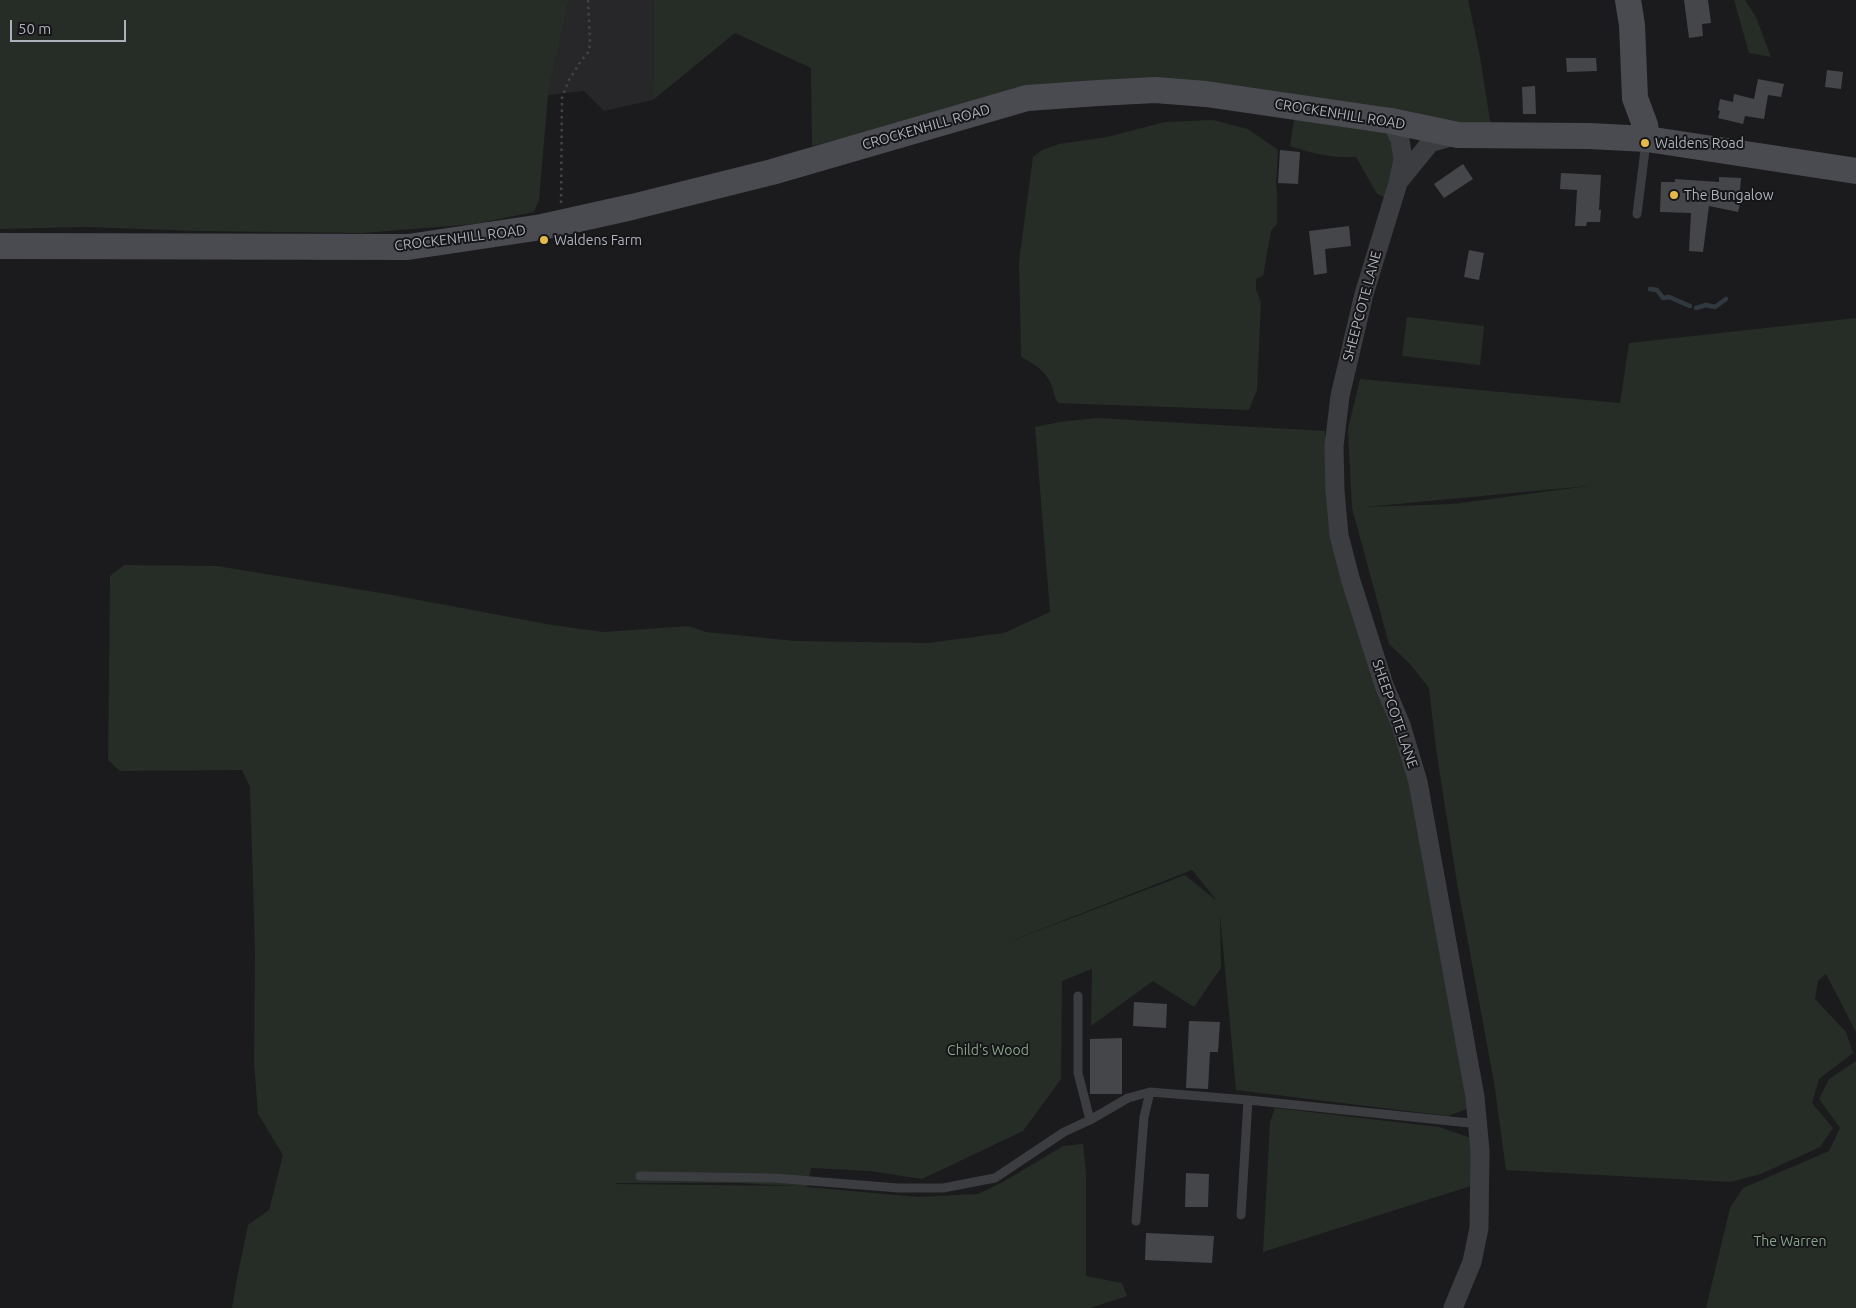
<!DOCTYPE html>
<html>
<head>
<meta charset="utf-8">
<style>
	body { margin:0 }
	#map { position:relative; width:1856px; height:1308px; overflow:hidden; background:#1b1b1d; font-family:Ubuntu,sans-serif }
	canvas { display:block }
	.scale { position:absolute; left:10px; top:20px; width:116px; height:22px; box-sizing:border-box; border:2px solid #aeb1bb; border-top:0; padding-left:6px; font-size:15px; line-height:18px; white-space:nowrap; color:#aeb1bb; -webkit-text-stroke:4px #161618; paint-order:stroke }
</style>
</head>
<body>
<div id="map">
<canvas width="1856" height="1308"></canvas>
<div class="scale">50 m</div>
</div>
<script>
const c = document.querySelector('canvas').getContext('2d');
c.lineJoin = 'round';
function fillPath(path, color) {
  c.fillStyle = color;
  c.fill(path, 'evenodd');
}
function stroke(path, color, width, dash) {
  c.strokeStyle = color;
  c.lineWidth = width;
  c.lineCap = dash ? 'butt' : 'round';
  c.setLineDash(dash || []);
  c.stroke(path);
}
function drawText(font, color, halo, rows, align = 'center') {
  c.font = font + ' Ubuntu,sans-serif';
  c.lineWidth = 4;
  c.setLineDash([]);
  c.textBaseline = 'middle';
  c.strokeStyle = halo;
  c.fillStyle = color;
  for (const [text, x, y, turn = 0] of rows) {
    c.save();
    c.translate(x, y);
    c.rotate((+turn || 0) * Math.PI / 180);
    c.textAlign = isNaN(turn) ? turn : align;
    if (halo) c.strokeText(text, 0, 0);
    c.fillText(text, 0, 0);
    c.restore();
  }
}
fillPath(new Path2D(`
	M569 0H654L653 100 604 111 584 91 548 95Z`), '#27272a');
fillPath(new Path2D(`
	M0 0H569L548 95 539 200 534 212 475 224 363 233 197 231 86 227 0 229Z
	M654 0H1468L1479 51 1492 132 1155 83 944 112 812 146 811 68 735 33 653 100Z
	M1734 0H1745L1756 17 1771 57 1749 53Z
	M1295 113 1387 125 1396 141 1387 198 1377 194 1356 157C1332 158 1313 154 1290 146Z
	M1213 120 1248 129 1278 150 1276 185 1277 192V224L1271 231 1263 276 1256 279V289L1261 303 1257 390 1249 410 1058 403C1054 397 1054 391 1051 384 1044 369 1035 365 1021 357L1019 261 1033 157 1042 150 1059 144 1107 137 1165 122Z
	M1407 317 1484 326 1480 365 1402 356Z
	M1856 318V1032L1826 974 1818 981 1815 999 1846 1032 1853 1053 1819 1079 1812 1103 1833 1128 1820 1147 1761 1174 1730 1182 1506 1170 1494 1082 1457 883 1436 749 1429 688 1409 663 1389 644 1352 508 1348 429 1360 379 1620 403 1629 343ZM1588 486 1453 504 1365 507Z
	M1097 418 1325 431 1334 550 1406 758 1470 1108 1448 1116 1236 1090 1220 914 1221 968 1194 1007 1153 981 1091 1026 1092 969 1062 981 1061 1079 1023 1131 922 1179 870 1171 811 1168 807 1187 918 1197 978 1194 1003 1182 1063 1146 1083 1144 1086 1173V1276L1122 1283 1127 1296 1090 1308H232L237 1278 248 1225 269 1210 283 1155 258 1114 254 1062 255 952 250 787 242 770 120 771 108 760 110 576 124 565 217 566 387 594 552 625 603 632 689 626 706 632 795 641 928 643 1004 633 1050 612 1035 427 1060 422ZM1192 870 1217 901 1185 875 1006 943ZM736 1183 798 1186 616 1184 617 1183Z
	M1856 1061V1308H1706L1730 1208 1743 1188 1829 1151 1840 1128 1819 1099 1829 1079Z
	M1275 1108 1439 1127 1474 1139V1185L1263 1252 1270 1122Z`), '#252d26');
stroke(new Path2D(`
	M1650 289 1657 290 1663 298 1669 297 1690 306
	M1696 308 1706 305 1715 307 1726 299`), '#313940', 4.5);
fillPath(new Path2D(`
	M1684 0H1708L1711 23 1702 24 1703 36 1689 38Z
	M1566 58H1596L1597 71 1567 72Z
	M1827 70 1843 72 1841 89 1825 87Z
	M1758 79 1784 84 1781 97 1768 95 1764 119 1745 116 1743 124 1718 118 1720 111 1718 110 1720 99 1733 102 1734 94 1754 99Z
	M1535 86 1536 114H1523L1522 87Z
	M1280 150 1300 152 1298 184 1278 183Z
	M1463 164 1473 179 1444 198 1434 184Z
	M1561 173 1601 175 1599 210H1601L1600 222H1587L1586 226H1575L1577 190 1560 189Z
	M1719 177 1741 178 1740 191 1743 192 1738 212 1709 206 1703 252 1689 251 1691 213 1660 212 1661 182H1675V179L1719 182Z
	M1349 226 1351 246 1325 249 1327 273 1314 275 1309 231Z
	M1469 250 1484 253 1479 280 1464 277Z
	M1134 1002 1167 1004 1166 1028 1133 1026Z
	M1189 1021 1220 1022 1218 1052H1210L1208 1089 1186 1088Z
	M1122 1038V1094H1090V1039Z
	M1186 1173 1209 1174 1208 1207H1185Z
	M1146 1233 1214 1236 1212 1263 1145 1260Z`), '#45464a');
stroke(new Path2D(`
	M561 203 562 98 569 80 581 61 589 51 590 41 588 0`), '#424348', 2.5, [2.5, 4]);
stroke(new Path2D(`
	M1637 214 1646 142
	M1078 996V1073L1090 1120
	M640 1176 774 1178 898 1188H943L995 1178 1064 1132 1090 1120 1128 1098 1150 1092 1248 1100 1479 1124
	M1241 1215 1248 1100
	M1136 1221 1144 1117 1150 1092`), '#3c3d41', 9);
stroke(new Path2D(`
	M1391 121 1400 140 1403 159 1398 183 1364 294 1340 396 1334 446 1335 491 1339 535 1350 578 1384 685 1401 725 1418 782 1475 1097 1480 1151 1479 1228 1472 1262 1453 1308
	M1400 180 1430 143 1454 136`), '#3c3d41', 19);
stroke(new Path2D(`
	M1628 0 1632 25 1635 98 1645 125 1647 139
	M0 246 408 247 542 227 632 207 772 172 1027 98 1098 93 1155 90 1206 94 1391 121 1458 135 1589 136 1647 139 1856 171`), '#4a4b51', 26);
for (const [x, y, r, color] of [
	[1645,143,5,"#e5ba4b"],
	[1674,195,5,"#e5ba4b"],
	[544,240,5,"#e5ba4b"]
]) {
  const dot = new Path2D();
  dot.arc(x, y, r, 0, 2 * Math.PI);
  c.fillStyle = color;
  c.fill(dot);
  stroke(dot, '#161618', 2);
}
drawText('14px', '#aeb1bb', '#161618', [
	["CROCKENHILL ROAD",1340,114,9],
	["CROCKENHILL ROAD",926,127,-16],
	["CROCKENHILL ROAD",460,238,-7],
	["SHEEPCOTE LANE",1362,306,-75],
	["SHEEPCOTE LANE",1395,714,71]
]);
drawText('14px', '#aeb1bb', '#161618', [
	["Waldens Road",1655,143],
	["The Bungalow",1684,195],
	["Waldens Farm",554,240]
], 'left');
drawText('14px', '#87a48b', '#161618', [
	["Child's Wood",988,1050],
	["The Warren",1790,1241]
]);
</script>
</body>
</html>
